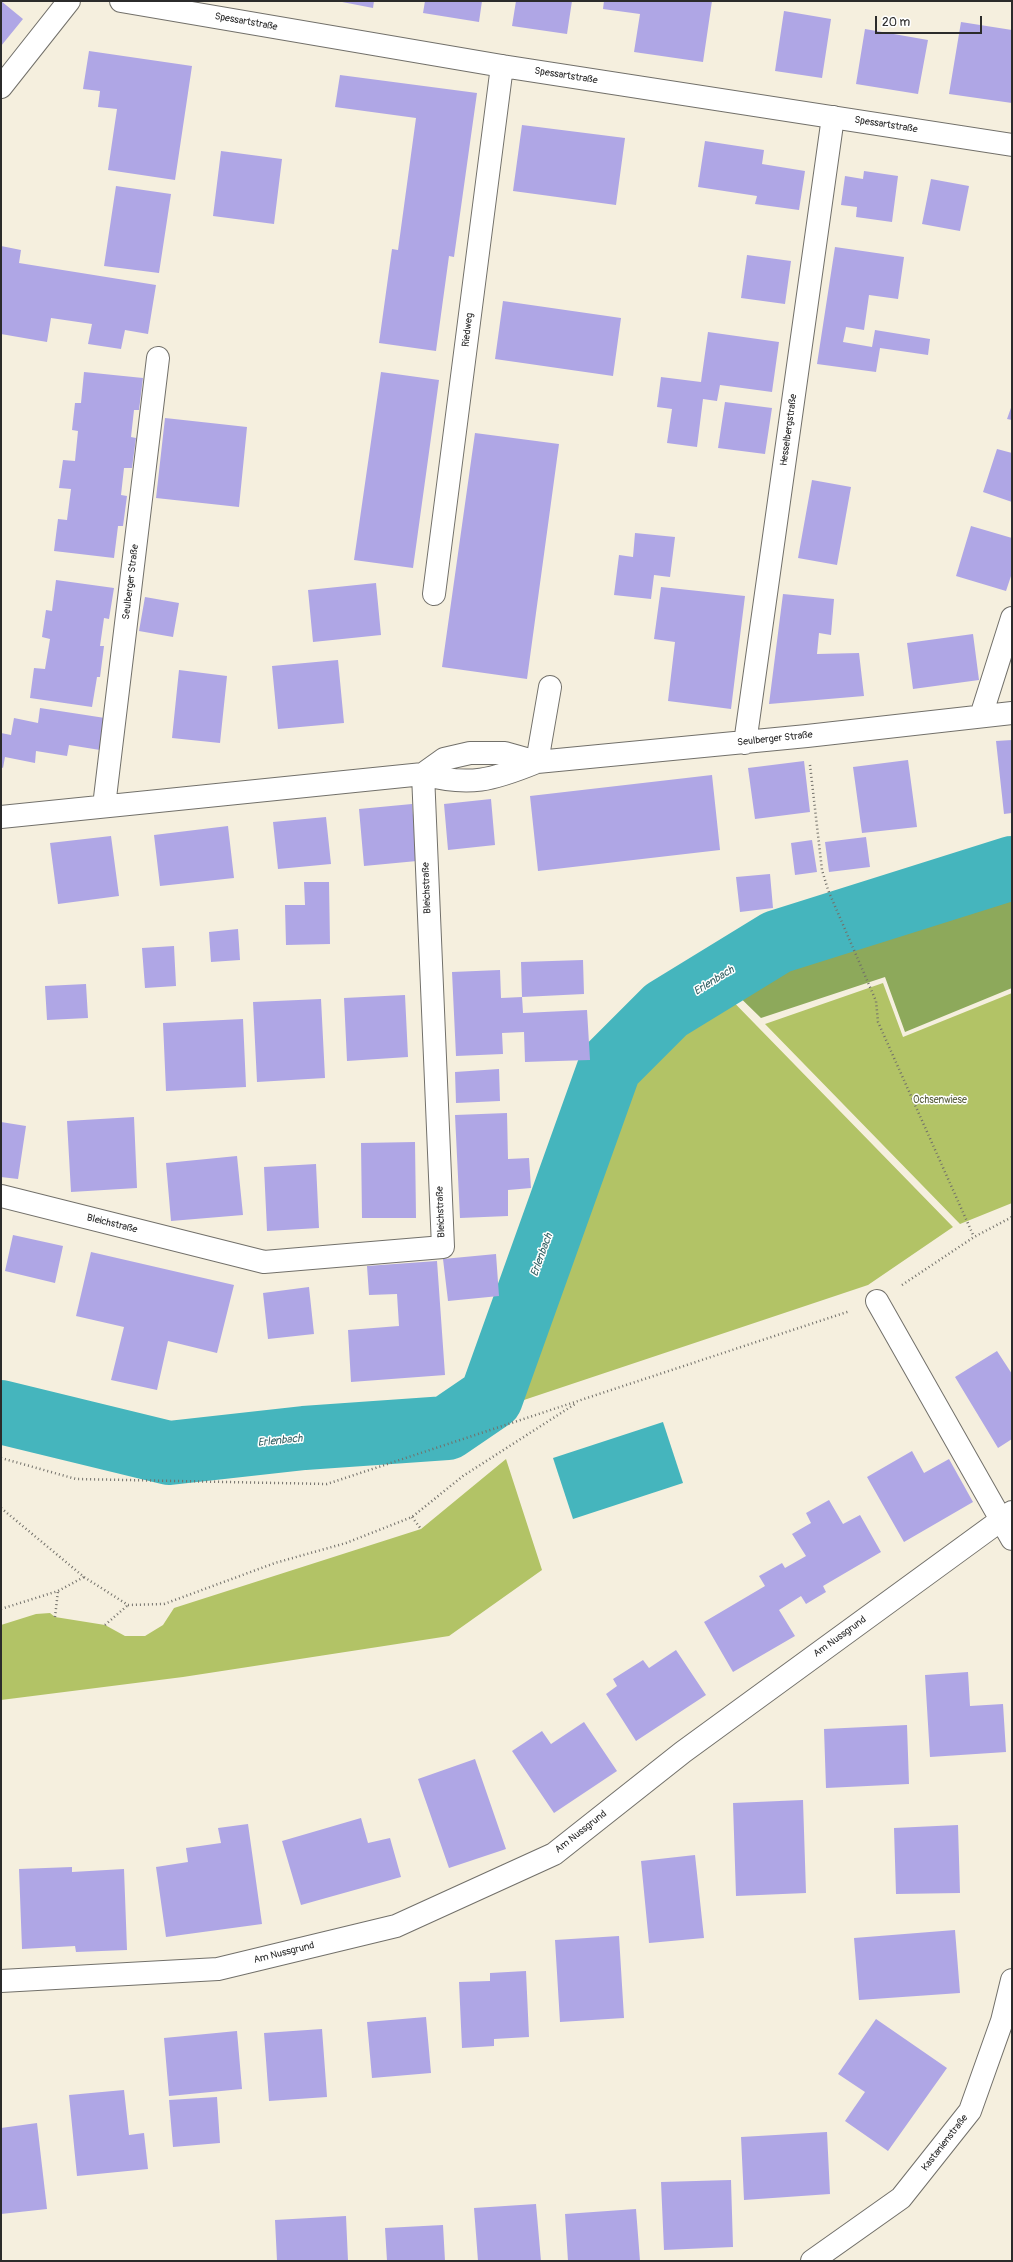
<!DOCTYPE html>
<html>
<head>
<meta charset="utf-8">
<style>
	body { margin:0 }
	#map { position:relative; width:1013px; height:2262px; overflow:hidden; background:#f5efde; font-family:Pangolin,sans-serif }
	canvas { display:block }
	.frame { position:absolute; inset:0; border:2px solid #2b2b2b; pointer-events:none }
	.scale { position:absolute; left:875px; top:16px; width:107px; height:18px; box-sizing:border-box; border:2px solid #2b2b2b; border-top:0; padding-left:5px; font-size:12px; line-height:14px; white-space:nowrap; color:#2b2b2b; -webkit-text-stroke:3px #fff; paint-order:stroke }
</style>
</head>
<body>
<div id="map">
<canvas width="1013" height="2262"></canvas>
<div class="frame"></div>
<div class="scale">20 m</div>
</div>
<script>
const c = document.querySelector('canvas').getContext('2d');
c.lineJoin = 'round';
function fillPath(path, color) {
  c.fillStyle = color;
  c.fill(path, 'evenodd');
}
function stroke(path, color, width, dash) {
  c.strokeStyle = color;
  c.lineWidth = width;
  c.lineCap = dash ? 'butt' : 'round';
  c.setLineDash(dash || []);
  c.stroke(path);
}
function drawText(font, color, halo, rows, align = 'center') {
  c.font = font + ' Pangolin,sans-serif';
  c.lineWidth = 3;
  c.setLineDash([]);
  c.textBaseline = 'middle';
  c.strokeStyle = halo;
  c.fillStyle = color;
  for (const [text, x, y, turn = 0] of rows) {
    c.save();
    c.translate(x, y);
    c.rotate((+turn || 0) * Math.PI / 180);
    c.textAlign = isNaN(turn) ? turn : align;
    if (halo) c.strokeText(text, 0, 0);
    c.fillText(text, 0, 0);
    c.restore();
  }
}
fillPath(new Path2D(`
	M883 983 903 1037 1012 993V1203L960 1224 765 1024Z
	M716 984 953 1227 868 1285 500 1408 622 1072 662 1019Z
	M506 1459 542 1570 449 1636 183 1677 1 1700V1625L36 1614 50 1613 55 1617 105 1625 125 1636H145L163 1625 174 1608 421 1529Z`), '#b2c366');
fillPath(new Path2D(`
	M1012 878V988L905 1032 885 977 761 1018 723 981 755 960 816 936Z`), '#8da95b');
fillPath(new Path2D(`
	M663 1422 683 1483 573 1519 553 1458Z`), '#45b5bd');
stroke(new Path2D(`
	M1 1412 169 1453 304 1438 447 1428 491 1398 610 1066 666 1010 777 942 1012 868`), '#45b5bd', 64);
fillPath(new Path2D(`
	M1 1 23 19 1 46Z
	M337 1H374L373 8Z
	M425 1H482L479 22 423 13Z
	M516 1H572L567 34 512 26Z
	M604 1H712L703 62 634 52 640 14 603 9Z
	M784 11 831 19 822 78 775 71Z
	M961 22 1012 30V103L949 94Z
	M865 29 928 40 918 94 856 84Z
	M89 51 192 66 175 180 108 170 117 109 98 107 100 91 83 89Z
	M340 75 477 93 454 257 449 256 436 351 379 343 392 249 398 250 416 118 335 107Z
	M522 125 625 138 616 205 513 191Z
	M705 141 764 150 762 164 805 171 799 210 755 204 757 196 698 187Z
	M221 151 282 159 274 224 213 216Z
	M864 171 898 176 892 222 856 217 857 207 841 205 845 176 863 179Z
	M931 179 969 186 960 231 922 224Z
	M116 186 171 194 159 273 104 266Z
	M1 246 21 250 19 263 156 285 148 334 125 330 121 349 88 344 92 324 51 318 47 342 1 334Z
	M835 247 904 257 898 299 869 295 864 330 846 327 843 342 872 347 875 330 930 339 928 355 880 348 876 372 817 364Z
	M747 255 791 261 785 304 741 298Z
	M503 301 621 318 613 376 495 359Z
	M708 332 779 342 772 392 720 385 717 401 703 399 697 447 667 443 672 409 657 407 661 377 701 382Z
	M84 372 143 378 139 410H134L131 437 136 438 132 468H124L121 495 127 496 123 526H118L114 558 54 551 58 519 67 520 71 489 59 488 63 460 75 461 78 431 72 430 75 403H81Z
	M381 372 439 380 413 568 354 560Z
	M725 402 772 408 765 454 718 448Z
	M1012 405V420L1007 419Z
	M165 418 247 427 239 507 156 498Z
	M475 433 559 444 527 679 442 667Z
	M997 449 1012 453V502L983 492Z
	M812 480 851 487 837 565 798 558Z
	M971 526 1012 538V573L1006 591 956 576Z
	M635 533 675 537 670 577 654 575 651 599 614 595 619 555 633 557Z
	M56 580 114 588 109 619 104 618 100 646H104L100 677H97L92 707 30 698 34 668 45 669 50 639 42 637 46 610 52 611Z
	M376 583 381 635 313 642 308 590Z
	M661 587 745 596 731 709 668 701 675 642 654 639Z
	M783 594 834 599 831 635 819 633 817 654 859 653 864 696 769 704Z
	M145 597 179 603 173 637 139 631Z
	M973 634 979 680 913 689 907 643Z
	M338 660 344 723 278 729 272 666Z
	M179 670 227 676 220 743 172 738Z
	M40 708 105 718 100 750 69 745 67 756 36 751 35 763 5 757 3 768 1 767V733L11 735 14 718 38 723Z
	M1012 740V813L1004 814 996 741Z
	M908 760 917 827 862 833 853 767Z
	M804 761 810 812 755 819 748 768Z
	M712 775 720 850 538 871 530 796Z
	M491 799 495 845 448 850 444 804Z
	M412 804 417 861 364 866 359 809Z
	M326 817 331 864 278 869 273 822Z
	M228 826 234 878 160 886 154 835Z
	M111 836 119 896 58 904 50 843Z
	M866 837 870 867 829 872 825 842Z
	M812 840 817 872 795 875 791 843Z
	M770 874 773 908 740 912 736 877Z
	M304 882H329L330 944 286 945 285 905H305Z
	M238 929 240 960 211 962 209 932Z
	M174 946 176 986 145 988 142 948Z
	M583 960 584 994 522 997 521 962Z
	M500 970 501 998 522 997 523 1013 587 1010 590 1060 525 1062 524 1032 502 1033 503 1054 456 1056 452 972Z
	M86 984 88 1018 47 1020 45 986Z
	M405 995 408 1057 347 1061 344 998Z
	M321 999 325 1078 257 1082 253 1002Z
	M243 1019 246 1087 166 1091 163 1023Z
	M499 1069 500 1101 456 1103 455 1072Z
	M507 1113 508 1159 529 1158 531 1188 508 1190V1216L460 1218 455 1115Z
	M134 1117 137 1188 71 1192 67 1121Z
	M1 1122 26 1126 18 1179 1 1177Z
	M415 1142 416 1218H362L361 1143Z
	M237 1156 243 1215 171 1221 166 1163Z
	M316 1164 319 1228 267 1231 264 1167Z
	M13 1235 63 1246 55 1283 5 1271Z
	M91 1252 234 1285 217 1353 168 1341 157 1390 111 1380 124 1327 76 1316Z
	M496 1254 499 1296 448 1301 443 1259Z
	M437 1261 445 1375 351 1382 348 1330 399 1326 397 1294 369 1295 367 1266Z
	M309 1287 314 1334 268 1339 263 1293Z
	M997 1351 1012 1374V1439L998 1448 955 1377Z
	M912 1451 924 1473 949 1459 973 1502 904 1542 867 1477Z
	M829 1500 843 1524 860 1515 881 1552 823 1586 826 1592 806 1604 801 1596 779 1610 795 1636 733 1672 704 1622 765 1586 759 1576 782 1563 785 1568 806 1556 792 1534 811 1523 806 1513Z
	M676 1650 706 1695 636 1741 606 1694 617 1686 613 1679 643 1660 649 1668Z
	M968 1672 970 1706 1003 1704 1006 1752 930 1757 925 1675Z
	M584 1722 617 1771 554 1813 512 1751 542 1731 551 1744Z
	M907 1725 909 1784 826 1788 824 1729Z
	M475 1759 506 1849 449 1868 418 1779Z
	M803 1800 806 1893 736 1896 733 1803Z
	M361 1818 368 1843 390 1838 401 1877 301 1905 282 1841Z
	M248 1824 262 1924 166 1937 156 1867 188 1862 186 1848 221 1843 218 1828Z
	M958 1825 960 1893 896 1894 894 1828Z
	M695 1855 704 1938 649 1943 641 1861Z
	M72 1867V1872L124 1869 127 1950 76 1952 75 1946 22 1949 19 1869Z
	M955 1930 960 1993 859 2000 854 1938Z
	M619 1936 624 2018 560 2022 555 1940Z
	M526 1971 529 2037 494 2039V2046L462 2048 459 1982 490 1981V1973Z
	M426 2017 431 2073 372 2078 367 2022Z
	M876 2019 947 2068 888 2151 845 2121 865 2092 838 2074Z
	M322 2029 327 2097 269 2101 264 2033Z
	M237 2031 242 2089 169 2096 164 2038Z
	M124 2090 129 2135 144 2133 148 2169 77 2176 69 2095Z
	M217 2097 220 2143 173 2147 169 2100Z
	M37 2123 47 2209 1 2214V2128Z
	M827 2132 830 2194 744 2200 741 2137Z
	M731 2180 733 2247 664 2250 661 2182Z
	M536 2204 541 2261H478L474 2208Z
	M636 2209 640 2261H568L565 2214Z
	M346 2216 348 2261H277L275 2220Z
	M443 2225 445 2261H387L385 2228Z`), '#afa6e5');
const minor = new Path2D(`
	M121 1 502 66 1012 145
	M1 87 69 1
	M434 594 502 66
	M981 716 1012 618
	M745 743 833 117
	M537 762 550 687
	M423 774 444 759 470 753H505L537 762
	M104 806 158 358
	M1 817 423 774C469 787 493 780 537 762L807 736 1012 713
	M1 1196 264 1262 443 1247 423 774
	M877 1301 1012 1539
	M1 1981 218 1969 396 1926 554 1854 683 1752 1012 1512
	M812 2261 901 2198 970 2111 1002 2021 1012 1980`);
stroke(minor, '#72706a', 24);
stroke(new Path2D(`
	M810 765 822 870 828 890 876 1001 878 1022 974 1237
	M902 1285 974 1237 1012 1217
	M1 1458 76 1479 327 1484 850 1311
	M1 1508 84 1577 128 1605 164 1604 275 1563 346 1543 412 1517 463 1476 575 1404
	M412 1517 421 1529
	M1 1609 58 1591 84 1577
	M55 1617 58 1591
	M105 1625 128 1605`), '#72706a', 2.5, [1, 3]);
stroke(minor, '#fff', 22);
drawText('10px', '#2b2b2b', '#fff', [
	["Spessartstraße",246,22,10],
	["Spessartstraße",566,76,9],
	["Spessartstraße",886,125,9],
	["Riedweg",468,330,-83],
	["Hesselbergstraße",789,430,-82],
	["Seulberger Straße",131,582,-83],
	["Seulberger Straße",775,739,-6],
	["Bleichstraße",427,888,-92],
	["Bleichstraße",441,1212,-92],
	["Bleichstraße",112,1224,14],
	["Am Nussgrund",840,1637,-36],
	["Am Nussgrund",581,1832,-38],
	["Am Nussgrund",284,1953,-14],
	["Kastanienstraße",945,2143,-52]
]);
drawText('10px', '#5a6040', '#fff', [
	["Ochsenwiese",940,1100]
]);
drawText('italic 11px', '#356265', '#fff', [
	["Erlenbach",714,981,-32],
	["Erlenbach",542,1255,-70],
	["Erlenbach",280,1441,-6]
]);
</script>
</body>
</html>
